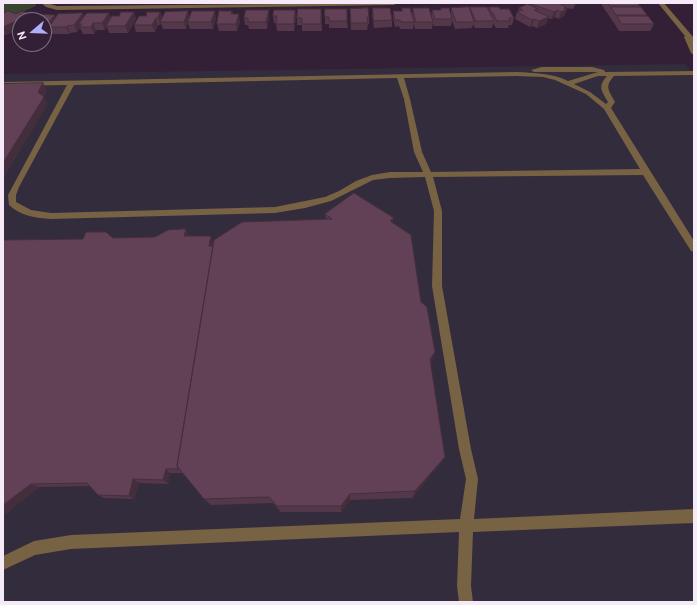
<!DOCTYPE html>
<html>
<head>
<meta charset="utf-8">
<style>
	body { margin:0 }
	#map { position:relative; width:697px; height:605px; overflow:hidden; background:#332037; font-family:Ubuntu,sans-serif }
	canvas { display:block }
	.frame { position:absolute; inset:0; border:4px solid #f6e9f8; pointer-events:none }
	.north { position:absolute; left:12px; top:12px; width:40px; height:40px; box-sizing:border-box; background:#332037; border:1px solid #817084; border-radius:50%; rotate:251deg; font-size:11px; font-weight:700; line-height:16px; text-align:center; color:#f6e9f8 }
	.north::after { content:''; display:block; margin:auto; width:14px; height:18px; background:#b0aefa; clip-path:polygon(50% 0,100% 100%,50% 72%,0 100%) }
</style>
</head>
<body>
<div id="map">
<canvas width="697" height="605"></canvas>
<div class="frame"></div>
<div class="north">N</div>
</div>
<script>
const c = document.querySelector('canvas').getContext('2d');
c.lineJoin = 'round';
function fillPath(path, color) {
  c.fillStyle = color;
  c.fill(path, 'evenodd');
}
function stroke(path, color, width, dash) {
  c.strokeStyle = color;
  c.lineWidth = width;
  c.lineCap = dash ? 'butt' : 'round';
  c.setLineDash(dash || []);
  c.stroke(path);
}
fillPath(new Path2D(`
	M685 64 694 74V602H3V74Z`), '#332c3c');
fillPath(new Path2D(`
	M3 3H35L36 6 3 20Z`), '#3a432d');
fillPath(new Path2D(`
	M41 3H47L57 6 397 3 394 5 57 10 46 7Z
	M658 3H664L694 38V55L691 53 684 37 685 36Z
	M542 67H592L604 70 605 72 694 71V75L614 76C604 87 609 90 615 102L611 108 694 241V252L691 251 643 175 433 177 442 211V286L471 449 478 479 474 519 694 509V523L473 532 471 586 473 602H459L457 586 459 532 71 549 35 555 3 570V556L34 541 71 535 460 519 466 479 459 449 432 286 434 211 425 177 390 178 373 180 331 201 305 208 275 213 51 219C35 218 21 216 9 205L8 195 67 85 3 86V82L516 72C535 73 552 73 568 81L598 72H534L531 70ZM516 76 543 77 555 80 586 94 604 109 640 169 431 172 422 152 410 99 404 78ZM598 76H607C597 87 602 91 608 102L606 104 590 92 574 84ZM397 78 404 99 414 152 423 172H390L372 175 356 181 339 191 325 197 275 207 51 213 31 210 16 202V195L19 187 74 85Z`), '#776243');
fillPath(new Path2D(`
	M533 3H576L573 9 566 8V9H567L564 16 558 19 555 17 551 19 548 18 546 24 537 28 532 26 530 27 515 19 517 12H518L519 8 531 5V4Z
	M600 3H637L640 6V7L647 15 646 16 654 24 650 31H619L614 23V22H613L608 14V13H607L602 5V4H601Z
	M470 7 488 10 489 7 500 9 514 18 512 25H509L508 28H496L493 23 492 28H475L473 24 472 28 455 29 452 20 451 26H434L432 20 433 22 432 29H415L412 15 413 8 431 17 432 10H440L441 8 451 13V8L470 10Z
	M373 8 392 20V27L374 28 372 15Z
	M402 8 414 22 413 29H400L399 26 395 27 393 17V11H402Z
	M321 9 322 31H302V25H297V18Z
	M325 9 347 21 348 28H329V24H325Z
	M350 9 369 17V24H368L367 30H351Z
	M269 10V17L267 29H249L248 25H245L244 18Z
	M295 10 296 16 294 31H277L276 23H274L273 16Z
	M232 11 233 14 240 21 237 31H219L217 24Z
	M134 12 136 19 128 33H109L107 27 105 30H96L94 34H83L80 28 77 32 70 33 69 34H52L51 30 49 33 44 32V20H20V28L6 35 3 34V14H16L56 17 84 16 111 18Z
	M160 12 162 18H216L213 29H190L188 23 186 29H163L161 23 160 25H158L155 32H136L134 25 146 16Z
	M325 214 393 223 421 302 432 363 431 364 440 464 412 498 350 500 341 512H281L273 503 211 505 204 499 183 473H170L168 484 139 483 134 499 104 498 98 495 90 486 39 487 3 516V240L83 239 189 236 213 243V246L326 219Z`), '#54384a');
fillPath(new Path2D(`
	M566 7 565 10 567 9 564 16 558 19 561 12 564 8Z
	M269 10V17L267 29 266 22Z
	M295 10 296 16 294 31V24Z
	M557 10 555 17 551 19 554 12Z
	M188 11 190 18 188 22V23L186 29 184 22Z
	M215 11 216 18 213 29 211 22Z
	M134 12 136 19 128 33 125 26Z
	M160 12 163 19 160 25 158 18Z
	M83 13 86 20 82 24H79L81 27H80V28L77 32 74 25Z
	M109 13 112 19 106 26 107 27 105 30 102 23Z
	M31 14 34 20H20V28L6 35 3 30V27Z
	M239 14 240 21 237 31 236 24Z
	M55 15 58 22 49 27 51 30 49 33 45 26Z
	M549 17 546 24 537 28 539 21Z
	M156 18 158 25 155 32 152 25Z
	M534 19 532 26 530 27 532 20Z
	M93 23 96 30 94 34 91 27Z
	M67 26 70 33 69 34 66 27Z
	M43 83 47 91 42 99 38 92Z
	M44 97 48 104 3 179V163Z
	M394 218 392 231 390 221Z
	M186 229 189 236H184Z
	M211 236 213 243 211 253 209 246Z
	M435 352 432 363 427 370 430 359Z
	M445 457 440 464 412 498 415 491Z
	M166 469 170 473 168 484 163 480Z
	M133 479 139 483 134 499 129 496Z
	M31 484 39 487 3 516V505Z
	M350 494V500L341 512V506Z`), '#452e3c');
const building = new Path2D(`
	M533 3H544L545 4 547 3H558L566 7 564 8 567 9 561 12 557 10 554 12 531 4Z
	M608 3H637L640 6H610Z
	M528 4 538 9 534 10 549 17 539 21 534 19 532 20 517 12 523 10 519 8Z
	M469 7 474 22H456L451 8Z
	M470 7H487L494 21H476Z
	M489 7H499L500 9H509L514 18H509L510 21H497L493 13H492Z
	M611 7H641L647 15H616Z
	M368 8 369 17H367L368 23H351L350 9Z
	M373 8H390L392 20 374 21Z
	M402 8H410L414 22H401L400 20H395L393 11H402Z
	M413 8H429L433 22H416Z
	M441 8H449L452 19H435L432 10H441Z
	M298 9H321V24H302V18H297Z
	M325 9H347V21H329V17H325Z
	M246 10H269L266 22H248V18H244Z
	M274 10H295L294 24H276L277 16H273Z
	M8 11 16 14 22 11 31 14 3 27V14Z
	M188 11 184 22H160L165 12Z
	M192 11H215L211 22H188Z
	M219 11H232L231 14H239L236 24H217Z
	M121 12H134L125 26H106L112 16H119Z
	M147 12H160L158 18H156L152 25H134L139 16H146Z
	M83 13 74 25 67 26 66 27H49L58 14Z
	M87 13H109L102 23H93L91 27H80L82 24H79Z
	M33 14 55 15 45 26H44V20H27Z
	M617 16H648L654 24H622Z
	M43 83 38 92 44 97 3 163V84Z
	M354 193 394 218 390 221 411 235 421 302 427 307 435 352 430 359 445 457 415 491 350 494 341 506H277L269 497 204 499 177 466 214 240 242 222 332 219 325 214Z
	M186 229 184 236H211L209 246H213L177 466 179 469H166L163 480 133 479 129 496 98 495 87 483 31 484 3 505V240L83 239 86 232H106L113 238 155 237 168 230Z`);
fillPath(building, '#624156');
stroke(building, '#452e3c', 1);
</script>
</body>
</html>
